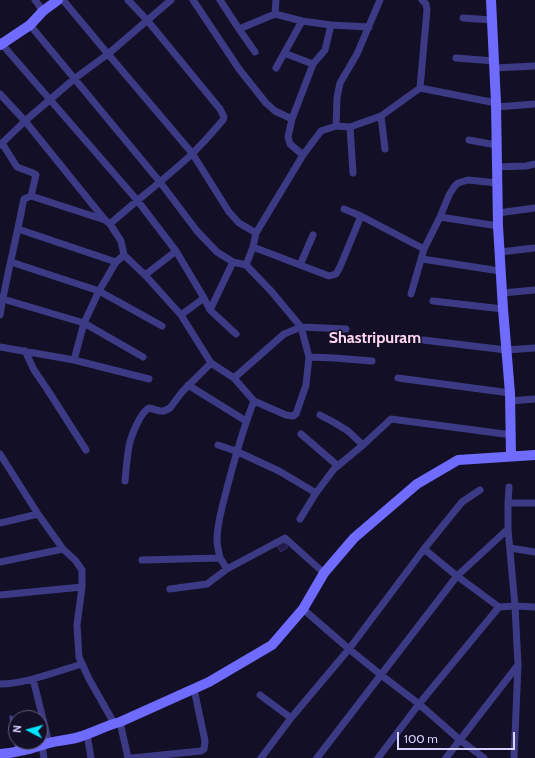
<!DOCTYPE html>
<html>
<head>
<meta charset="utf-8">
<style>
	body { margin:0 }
	#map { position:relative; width:535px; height:758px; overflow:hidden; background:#130f26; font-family:Cabin,sans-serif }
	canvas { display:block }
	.north { position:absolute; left:8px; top:710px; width:40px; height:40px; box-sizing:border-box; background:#130f26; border:1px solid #625e7d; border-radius:50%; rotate:276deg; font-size:11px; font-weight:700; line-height:16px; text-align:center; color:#d9d4ff }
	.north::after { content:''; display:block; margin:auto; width:14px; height:18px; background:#00e5ff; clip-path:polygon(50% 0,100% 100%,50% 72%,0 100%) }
	.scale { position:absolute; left:397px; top:732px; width:118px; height:18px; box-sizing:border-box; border:2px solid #d9d4ff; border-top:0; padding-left:5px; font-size:12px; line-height:14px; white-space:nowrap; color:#d9d4ff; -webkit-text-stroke:3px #130f26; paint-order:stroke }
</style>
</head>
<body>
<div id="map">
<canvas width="535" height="758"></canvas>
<div class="north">N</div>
<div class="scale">100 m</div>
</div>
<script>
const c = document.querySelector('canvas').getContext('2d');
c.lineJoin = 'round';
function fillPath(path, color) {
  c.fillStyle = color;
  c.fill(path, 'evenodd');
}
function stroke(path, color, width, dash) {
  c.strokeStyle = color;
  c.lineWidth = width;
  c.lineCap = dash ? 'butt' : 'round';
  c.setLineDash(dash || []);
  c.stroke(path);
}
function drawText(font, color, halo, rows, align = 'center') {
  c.font = font + ' Cabin,sans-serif';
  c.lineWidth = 3;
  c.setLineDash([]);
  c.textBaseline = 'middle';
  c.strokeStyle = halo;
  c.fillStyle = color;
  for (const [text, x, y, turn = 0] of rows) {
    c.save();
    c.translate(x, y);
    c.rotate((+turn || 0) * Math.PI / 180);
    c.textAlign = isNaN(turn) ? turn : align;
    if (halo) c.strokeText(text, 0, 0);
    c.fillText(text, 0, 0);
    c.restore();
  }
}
const building = new Path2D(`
	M284 541 288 547 281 552 277 546Z`);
fillPath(building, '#241b47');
stroke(building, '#3b2d73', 1);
stroke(new Path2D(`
	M11 717 17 750`), '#3d3a85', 3.5);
stroke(new Path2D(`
	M35 0 43 11
	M63 0 108 54 192 153 229 212 239 223 256 233
	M193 0 239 69 266 103 275 111 292 119
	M220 0 239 29
	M422 0 426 4 427 10 420 88 496 103
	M275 14 276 0
	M463 18 492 20
	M30 25 160 182 197 231 217 252 233 262 246 265 271 291 301 327 309 357 306 385 296 414 293 416 286 415 254 401 234 378 211 363 181 315 145 275 124 255
	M0 42 137 200 176 251 204 298 181 315
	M255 52 239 29 275 14 302 21 331 25 369 27
	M284 53 313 64
	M456 58 494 61
	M276 68 302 21
	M494 68 535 66
	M0 94 25 121 105 220 110 224 121 241 124 255 116 262 99 291 84 323 74 360
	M496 107 535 104
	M381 116 385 149
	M336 126 337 98 340 83 357 54 380 0
	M350 127 353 173
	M469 140 496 145
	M2 143 17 167 33 173 36 175 31 196
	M0 145 25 121 74 79 108 54 171 0
	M303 155 290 144 288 137 292 119 313 64 325 50 331 25
	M497 167 526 166 535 164
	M498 213 535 208
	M361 216 424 249
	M440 217 498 226
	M110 224C137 200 165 179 192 154 203 143 213 132 223 120L224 117 220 109 147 20 128 0
	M18 229 116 262
	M253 247 329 276 336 274 340 267 361 216 344 209
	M500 252 535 248
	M422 259 500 271
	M11 262 99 291 162 326
	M246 265 253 247 256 233 303 155 321 131 336 126 350 127 381 116 420 88
	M300 265 313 235
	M145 275 176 251
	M502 293 535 290
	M411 294 424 249 440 217 449 195 454 187 458 183 468 180 497 183
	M204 298 210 310 236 334
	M3 299 84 323 143 357
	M433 301 503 309
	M210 310 233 262
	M0 315C6 278 16 241 23 203L24 199 31 196 105 220
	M423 340 506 350 535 348
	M0 347 74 360 149 379
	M25 351 34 370 47 389 86 450
	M309 357 334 358 372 361
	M234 378 284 334 301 327 346 329
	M398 378 510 393
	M188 385 246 421
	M510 401 535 399
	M320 415 335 423 348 431 363 445
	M301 434 338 466
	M218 445 236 451 279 471 316 493
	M0 454 38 514 63 549 75 560 82 570V587L77 625 79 657 89 679 114 723
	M125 481C126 470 127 458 129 446 131 436 140 413 149 408L160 411H164L170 408 182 392 211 363
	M509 487 508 503V529L515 606 518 665 514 758
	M508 503H535
	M300 519 316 493 334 469 363 445 391 419 512 435
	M0 523 38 514
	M510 548 535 552
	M424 549 457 576 499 607
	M220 558C219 552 217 546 217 540 217 524 222 507 226 492 234 461 242 431 254 401
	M142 560 220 558 227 569
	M0 562 63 549
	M170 589 207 584 227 569 285 538 324 573
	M0 595 82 587
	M303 609 349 649 381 675 419 704 460 740 484 758
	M33 679 49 743
	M0 684C25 684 58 671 82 664
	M260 695 291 718
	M120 722 128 758
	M87 734 91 758
	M42 746 44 758
	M132 758 201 751 204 749 205 741 194 689
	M261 758 291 718 349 649 424 549 462 502 480 490
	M317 758 457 576 508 529
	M378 758 419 704 499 607 515 606 535 607
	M446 758 518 665`), '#3d3a85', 7);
stroke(new Path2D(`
	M491 0 496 103 498 226 502 293 503 309 510 393 511 456
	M0 45 30 25 43 11 58 0
	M0 754C17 753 33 748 49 743 60 740 72 740 82 736 95 732 107 725 120 722L209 682 272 645 303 609 324 573 354 538 417 484 458 460 535 455`), '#6f6bff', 10);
drawText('bold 16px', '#ffd6f0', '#130f26', [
	["Shastripuram",375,338]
]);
</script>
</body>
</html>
